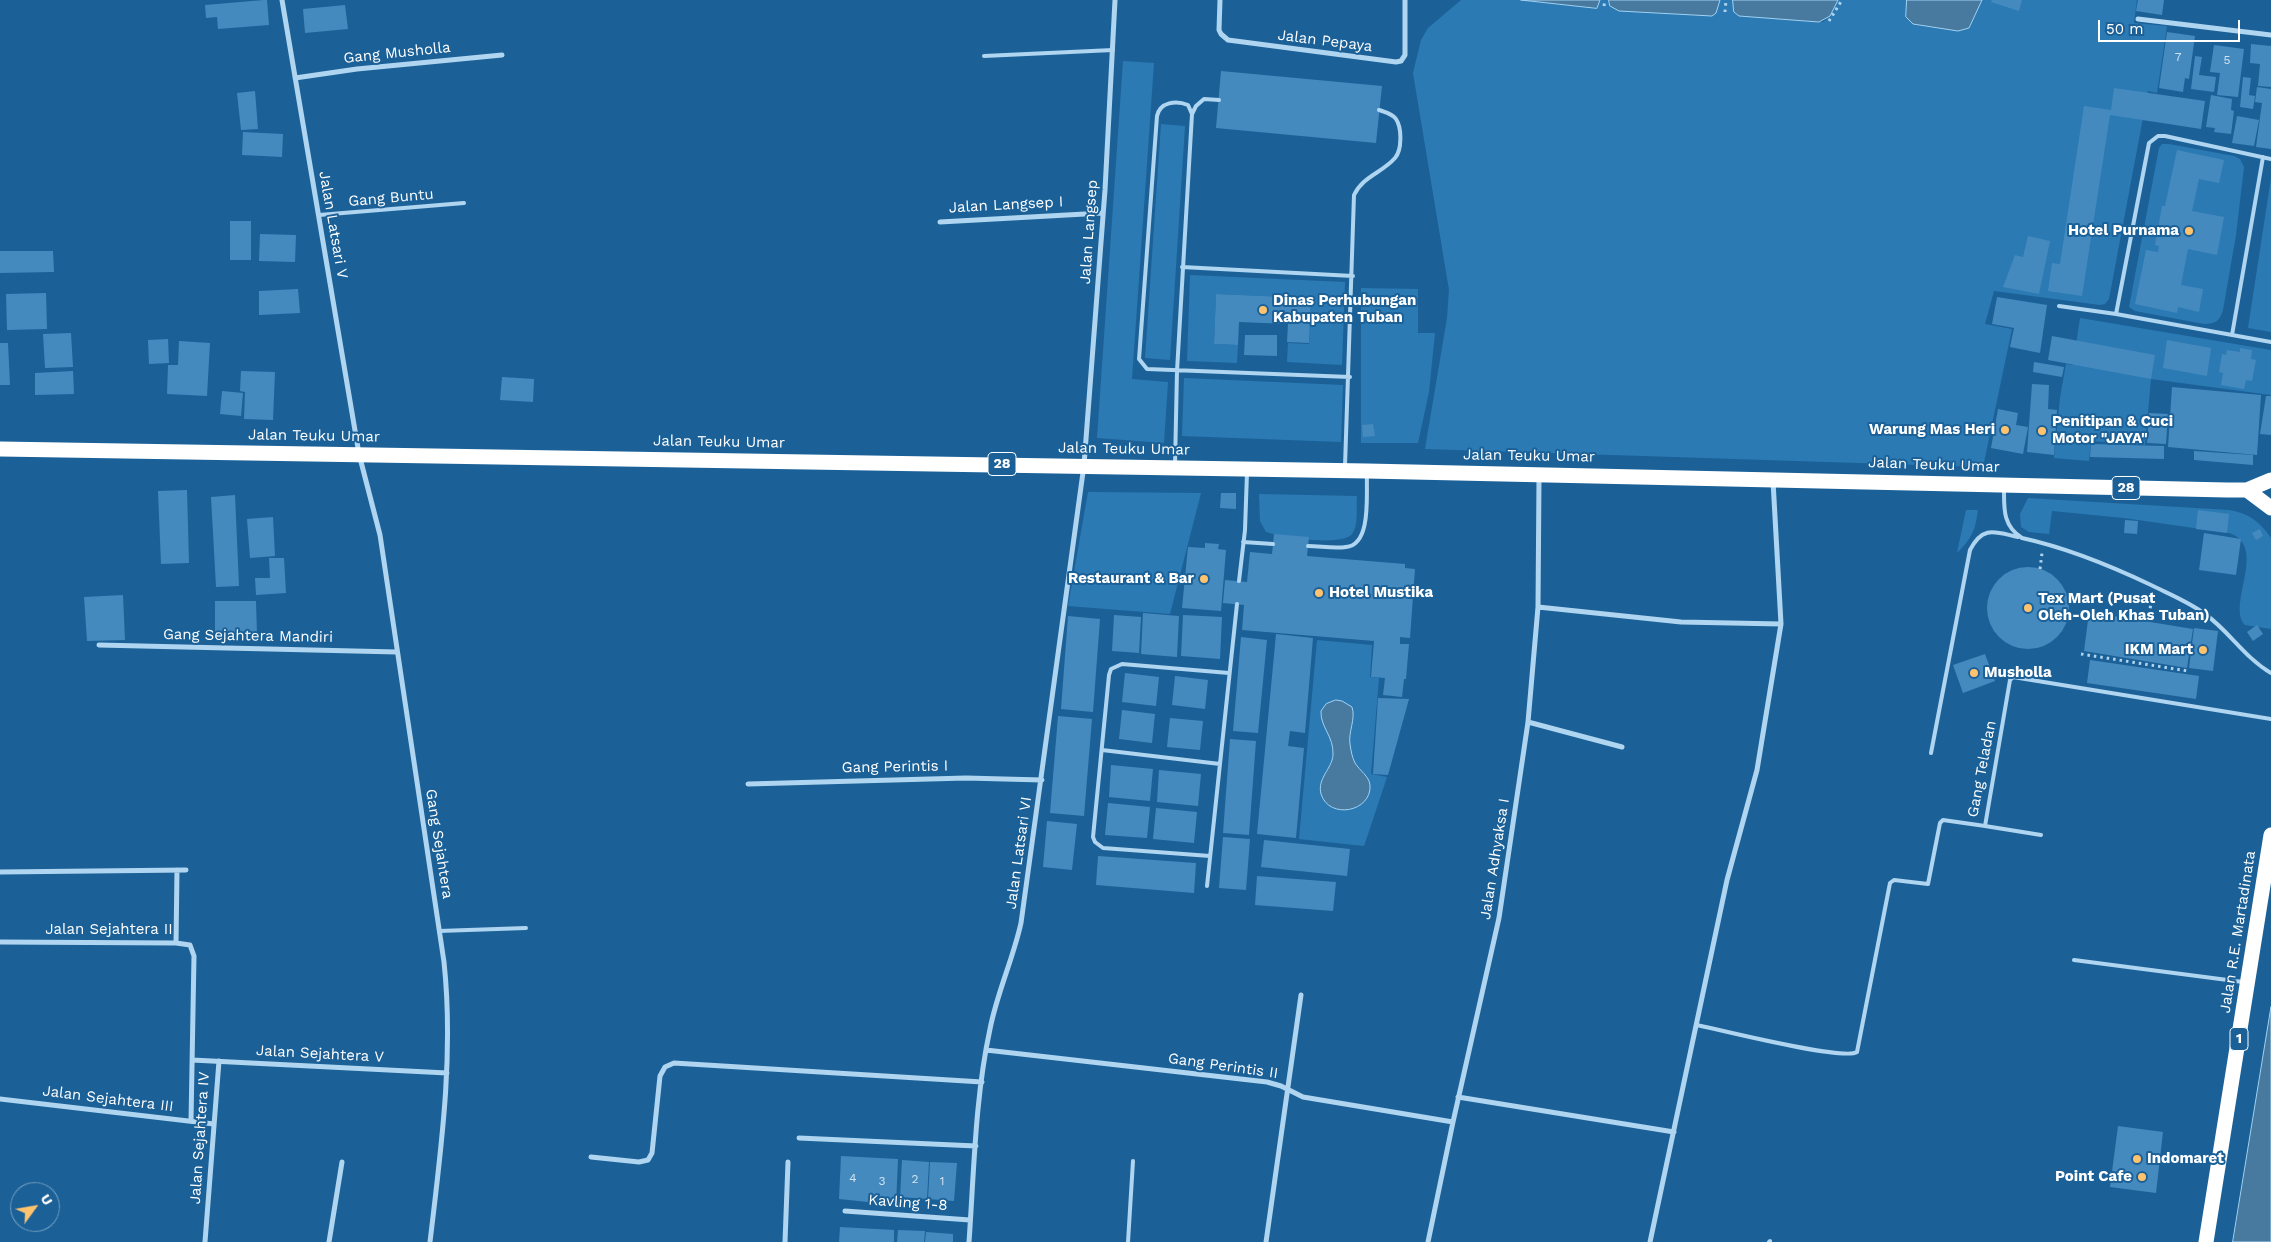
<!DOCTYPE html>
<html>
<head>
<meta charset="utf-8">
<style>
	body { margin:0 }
	#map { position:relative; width:2271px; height:1242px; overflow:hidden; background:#1b6198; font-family:"Work Sans",sans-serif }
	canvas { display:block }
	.north { position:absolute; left:10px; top:1182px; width:50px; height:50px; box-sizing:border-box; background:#1b6198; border:1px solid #76a0c1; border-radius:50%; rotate:58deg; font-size:14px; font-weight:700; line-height:20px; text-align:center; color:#fff }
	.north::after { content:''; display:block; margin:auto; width:18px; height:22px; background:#ffc36e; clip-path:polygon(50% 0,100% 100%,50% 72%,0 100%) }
	.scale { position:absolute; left:2098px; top:20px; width:142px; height:22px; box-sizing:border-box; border:2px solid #fff; border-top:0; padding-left:6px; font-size:15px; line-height:18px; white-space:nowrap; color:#fff; -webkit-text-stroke:4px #1b6198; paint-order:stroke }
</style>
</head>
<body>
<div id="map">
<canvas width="2271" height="1242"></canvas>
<div class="north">U</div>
<div class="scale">50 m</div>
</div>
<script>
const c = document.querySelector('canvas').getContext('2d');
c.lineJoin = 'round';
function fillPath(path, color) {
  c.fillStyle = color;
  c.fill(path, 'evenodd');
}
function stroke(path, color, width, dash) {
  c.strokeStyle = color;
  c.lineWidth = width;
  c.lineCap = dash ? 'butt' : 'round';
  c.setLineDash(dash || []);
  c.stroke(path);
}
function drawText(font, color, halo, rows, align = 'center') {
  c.font = font + ' "Work Sans",sans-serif';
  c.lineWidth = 4;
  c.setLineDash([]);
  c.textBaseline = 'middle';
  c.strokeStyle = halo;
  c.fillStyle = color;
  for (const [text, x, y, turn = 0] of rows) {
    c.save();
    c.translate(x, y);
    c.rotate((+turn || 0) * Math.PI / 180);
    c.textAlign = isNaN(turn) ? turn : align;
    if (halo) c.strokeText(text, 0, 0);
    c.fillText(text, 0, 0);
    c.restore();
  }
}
fillPath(new Path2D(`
	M1461 0H1521L1597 8 1600 0H1609V3L1714 15 1720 0H1733V3L1823 22 1830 16 1838 0H1907L1906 17 1913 24 1958 31 1970 26 1982 0H2137L2134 23 2167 26 2157 93 2148 91 2109 299 2105 304 2100 305 1994 291 1985 324 2012 329 1983 467 1425 449 1447 318 1449 290 1413 73 1421 40 1428 28Z
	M1123 61 1154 63 1132 379 1168 382 1164 443 1097 438Z
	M1161 124 1185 126 1170 360 1145 358Z
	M2169 144 2234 156 2240 159 2244 167 2236 235 2223 310C2220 321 2215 324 2204 324L2135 311 2129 307 2159 148 2162 144Z
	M2271 178V332L2248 328Z
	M1190 275 1345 282 1342 365 1287 362 1288 343 1309 344 1311 298 1216 294 1214 344 1238 345 1237 363 1187 361Z
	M1361 288 1418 289V333H1435L1429 392 1418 443H1361Z
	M2080 318 2271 350V395L2151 379 2145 445 2091 441 2089 461 2054 458 2060 398 2066 364 2073 365Z
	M1184 378 1343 385 1341 442 1182 436Z
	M1088 492 1201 493 1170 614 1068 606Z
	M1259 494 1357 496C1356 507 1359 525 1352 534 1341 547 1281 537 1266 532L1260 521Z
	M2028 498 2229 510C2249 513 2260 522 2271 538V629L2245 625C2226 605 2269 546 2229 533L2124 518 2052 511 2049 534 2029 532 2021 527 2020 514Z
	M1966 510H1978C1975 531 1972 538 1957 553Z
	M1317 640 1372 645 1370 677 1379 678 1371 774 1387 777 1364 846 1299 839Z`), '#2b7ab4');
const water = new Path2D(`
	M1521 0H1600L1597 8Z
	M1609 0H1720L1716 13 1712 16 1619 11 1610 6Z
	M1733 0H1838L1830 16 1819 22 1739 16 1734 12Z
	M1907 0H1982L1969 28 1958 31 1913 24 1906 17Z
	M1336 700 1342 701 1352 707C1356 719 1348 732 1350 744 1351 751 1352 757 1355 763 1360 771 1369 776 1370 785 1372 812 1329 820 1321 794 1317 778 1332 769 1333 755 1334 736 1320 727 1321 711L1326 704Z
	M2271 1007V1242H2233Z`);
fillPath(water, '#48799f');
stroke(water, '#a2d2f2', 1);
fillPath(new Path2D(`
	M264 0H267L269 25 218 29 217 17 206 18 205 5Z
	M1992 0H2022L2019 11 1991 2Z
	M2138 0H2164L2162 15 2136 11Z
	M345 5 348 29 305 33 303 9Z
	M2167 32 2195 36 2189 79 2185 78 2183 92 2159 88Z
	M2251 44 2271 46V87L2258 86 2260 64 2250 63Z
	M2214 45 2244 49 2238 97 2217 95 2220 73 2210 72Z
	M2195 56 2202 57 2199 75 2216 77 2214 92 2191 89Z
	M1221 71 1382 86 1376 143 1216 128Z
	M2243 77 2251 78 2249 95 2255 96 2253 109 2240 107Z
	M2257 87 2271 89V149L2256 147 2262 103 2255 102Z
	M2114 88 2205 101 2201 129 2110 115 2082 296 2048 291 2052 263 2060 264 2084 106 2111 110Z
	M255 91 258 129 241 130 237 93Z
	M2211 95 2232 99 2231 110 2234 111 2231 134 2214 132 2215 128 2206 127Z
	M2237 116 2259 120 2254 146 2232 143Z
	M243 132 283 134 282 157 242 155Z
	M2177 150 2224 160 2219 183 2199 179 2192 211 2224 217 2217 255 2188 249 2181 285 2203 289 2199 312 2178 307 2177 313 2135 304 2146 250 2158 252 2159 246 2155 245 2162 206H2165Z
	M230 221H251V260H230Z
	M260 234 296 235 295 262 259 261Z
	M2028 236 2050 241 2039 294 2003 287 2015 255 2023 257Z
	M0 251H53L54 272 0 273Z
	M298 289 300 313 259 315V291Z
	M46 293 47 329 7 330 6 294Z
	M1216 294 1311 298 1309 343 1287 342 1288 324 1239 322 1238 345 1214 344Z
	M1997 297 2047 305 2040 353 2010 347 2014 328 1992 324Z
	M71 333 73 367 45 368 43 334Z
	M1245 335H1277V356L1244 355Z
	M2052 336 2155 355 2151 379 2048 360Z
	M168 339 169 363 149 364 148 340Z
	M2167 340 2211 348 2207 376 2163 368Z
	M179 341 210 343 207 396 167 394 168 365H178Z
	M0 343H8L10 385H0Z
	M2240 348 2252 350 2251 359 2256 360 2252 381 2246 380 2244 389 2221 385 2223 373 2219 372 2222 354 2226 355 2227 350 2240 352Z
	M2034 362 2064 367 2062 377 2033 372Z
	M73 371 74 394 35 395V373Z
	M241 371 275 372 273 420 244 419 245 392 240 391Z
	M502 377 534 379 533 402 500 400Z
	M2032 384 2049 385 2048 409 2057 410 2054 455 2027 452Z
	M2172 387 2261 395 2257 455 2168 447Z
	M222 391 243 393 241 416 220 414Z
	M2266 396H2271V435L2260 434Z
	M1998 409 2018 413 2016 425 2028 427 2023 454 1991 448Z
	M2149 413 2168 414 2166 444 2147 443Z
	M1373 424 1375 436 1363 437 1362 425Z
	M2091 444 2164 446V459L2090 457Z
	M2194 451 2253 455V465L2194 460Z
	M187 490 189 563 161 564 158 491Z
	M1221 493H1236V509L1220 508Z
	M235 495 239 586 216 587 211 497Z
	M2198 510 2229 514 2227 533 2196 529Z
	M273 517 275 556 250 558 247 519Z
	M2125 520 2138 521 2137 534 2124 533Z
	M2260 529 2263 536 2256 540 2252 533Z
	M2204 533 2241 539 2236 575 2199 570Z
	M1274 534 1309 537 1307 556 1405 564V568L1415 569 1410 638 1400 637V644H1409L1406 679H1404L1402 697 1383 695 1385 678 1371 677 1374 641 1242 630 1244 605 1223 603 1225 580 1247 582 1250 552 1272 554Z
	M1205 543 1219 544 1218 549 1226 550 1221 611 1182 608 1188 547 1205 548Z
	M269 558H284L286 593 256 595 255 578H270Z
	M1987 608a41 41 0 1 1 82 0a41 41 0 1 1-82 0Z
	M123 595 125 640 87 641 84 597Z
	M215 601H256L257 636H215Z
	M2089 612 2193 629 2187 668 2084 651Z
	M1143 613 1179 616 1177 657 1141 654Z
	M1114 615 1141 617 1139 653 1112 651Z
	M1183 615 1222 617 1220 659 1181 656Z
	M1068 616 1100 619 1093 712 1061 709Z
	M2257 625 2263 634 2253 641 2247 632Z
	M2194 628 2218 631 2213 671 2189 668Z
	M1276 634 1313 638 1305 733 1290 731 1288 746 1304 748 1296 838 1257 834Z
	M1241 637 1267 640 1258 733 1233 731Z
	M1985 654 1995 681 1963 693 1953 665Z
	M2090 660 2199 676 2196 699 2087 683Z
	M1125 673 1159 677 1156 706 1122 702Z
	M1175 676 1208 680 1205 709 1172 705Z
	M1378 698 1409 699 1388 775 1373 774Z
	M1122 710 1155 714 1152 743 1119 739Z
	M1058 716 1092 719 1084 816 1050 813Z
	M1170 718 1203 721 1200 750 1167 747Z
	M1230 739 1256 741 1249 835 1223 833Z
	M1111 765 1153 769 1150 801 1109 797Z
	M1159 770 1201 774 1198 806 1157 802Z
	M1108 803 1150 807 1147 838 1105 835Z
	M1156 808 1197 812 1194 843 1153 839Z
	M1047 821 1077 824 1072 870 1043 867Z
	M1223 837 1250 839 1246 890 1219 888Z
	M1264 840 1350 849 1347 876 1261 867Z
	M1098 856 1196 863 1194 893 1096 885Z
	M1257 876 1336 882 1333 911 1255 905Z
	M2118 1126 2163 1132 2156 1193 2110 1187Z
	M841 1156 898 1159 896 1205 839 1199Z
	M902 1160 929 1162 927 1199 900 1197Z
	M930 1162 957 1163 954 1201 928 1199Z
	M840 1227 894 1230V1242H839Z
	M898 1230 925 1231 924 1242H897Z
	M926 1232 953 1234V1242H925Z`), '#448abf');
stroke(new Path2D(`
	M1604 6 1605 0
	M1725 12 1726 0
	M1829 21 1842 0
	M2040 569 2042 553
	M2148 621 2152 597
	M2081 654 2188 671`), '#afd5f0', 3, [2.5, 4]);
stroke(new Path2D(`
	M984 56 1113 50
	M1192 114 1196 106 1204 99 1219 100
	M319 215 464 203
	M1182 267 1353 276
	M2059 306 2116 314 2271 342
	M2116 314 2149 143 2158 136H2165L2271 159
	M2232 335 2263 157
	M1175 465 1177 371 1192 114 1188 105C1176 100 1160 102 1157 116L1139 359 1147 369 1350 377
	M1345 466 1354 195C1363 176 1382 173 1395 158 1402 150 1402 128 1396 119 1393 114 1385 112 1379 110
	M2004 490C2004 509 2003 526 2022 538 2068 548 2109 565 2151 585 2169 594 2189 602 2205 614 2229 631 2245 658 2271 673
	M1243 542 1273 544
	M1308 546C1320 546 1334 549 1346 547 1372 545 1366 493 1367 475
	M1239 581 1245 530 1247 473
	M1102 750 1220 764
	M1931 753 1970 550C1983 525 1995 532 2018 537
	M1985 826 2041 835
	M1210 856 1103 848 1095 842 1093 837 1109 675 1111 669 1122 664 1229 673
	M1207 886 1237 604
	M439 931 526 928
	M2074 960 2243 982
	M1697 1025C1721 1030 1843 1061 1857 1052L1890 883 1894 880 1928 884 1940 823 1943 820 1985 826 2010 680 2013 677 2271 719
	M1128 1242 1133 1161
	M1769 1242 1770 1241`), '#afd5f0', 4);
stroke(new Path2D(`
	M282 0 359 454 380 535 444 962C454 1056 441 1149 430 1242
	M1220 0 1219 30 1221 34 1228 40 1396 62 1401 61 1405 55V0
	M2138 19 2271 35
	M295 78 357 69 502 55
	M940 222 1103 213
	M1538 607 1681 622 1781 624
	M99 645 397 652
	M1528 722 1622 747
	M748 784 966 778 1042 780
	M0 872 186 870
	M0 942 176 943 190 945 194 956 191 1121
	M176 943 177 870
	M986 1050 1267 1082 1281 1086 1303 1097 1453 1122
	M192 1060 447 1073
	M1458 1097 1674 1132
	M0 1099 214 1124
	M799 1138 976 1146
	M591 1157 639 1162 648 1160 652 1153 660 1076 665 1067 674 1063 982 1082
	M845 1211 970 1220
	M205 1242 219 1061
	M329 1242 342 1162
	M785 1242 788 1162
	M969 1242C974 1172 975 1098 990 1029 997 993 1013 959 1021 923L1084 465 1105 190 1115 0
	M1266 1242 1301 995
	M1428 1242 1453 1122 1499 918 1528 722 1538 607 1539 478
	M1650 1242 1727 880 1757 770 1781 624 1773 481`), '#afd5f0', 5);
stroke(new Path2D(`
	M0 449 1367 471 2227 490H2247L2271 480
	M2247 490 2271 508
	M2206 1242 2271 835`), '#fff', 15);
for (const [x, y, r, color] of [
	[2189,231,5,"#ffc36e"],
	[1263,310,5,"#ffc36e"],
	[2005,430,5,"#ffc36e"],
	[2042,431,5,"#ffc36e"],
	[1204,579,5,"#ffc36e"],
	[1319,593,5,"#ffc36e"],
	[2028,608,5,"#ffc36e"],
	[2203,650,5,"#ffc36e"],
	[1974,673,5,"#ffc36e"],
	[2137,1159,5,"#ffc36e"],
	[2142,1177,5,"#ffc36e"]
]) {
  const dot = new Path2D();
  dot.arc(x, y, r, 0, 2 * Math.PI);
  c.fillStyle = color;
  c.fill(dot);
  stroke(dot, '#1b6198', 2);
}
drawText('12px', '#d0e2ef', null, [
	["7",2178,57],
	["5",2227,60],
	["4",853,1178],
	["2",915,1179],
	["3",882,1181],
	["1",942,1181]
]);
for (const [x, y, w] of [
	[1002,464,28],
	[2126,488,28],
	[2239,1039,18]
]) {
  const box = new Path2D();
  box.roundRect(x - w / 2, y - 11.5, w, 23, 4);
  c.fillStyle = '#1b6198';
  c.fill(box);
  stroke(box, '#fff', 1);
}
drawText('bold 14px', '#fff', null, [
	["28",1002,464],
	["28",2126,488],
	["1",2239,1039]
]);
drawText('15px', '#fff', '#1b6198', [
	["Jalan Pepaya",1325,41,7],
	["Gang Musholla",397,53,-6],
	["Gang Buntu",391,198,-5],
	["Jalan Langsep I",1006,205,-3],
	["Jalan Latsari V",333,225,80],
	["Jalan Langsep",1089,232,-86],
	["Jalan Teuku Umar",314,436,1],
	["Jalan Teuku Umar",719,442,1],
	["Jalan Teuku Umar",1124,449,1],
	["Jalan Teuku Umar",1529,456,1],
	["Jalan Teuku Umar",1934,465,2],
	["Gang Sejahtera Mandiri",248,636,1],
	["Gang Perintis I",895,767,-1],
	["Gang Teladan",1982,769,-79],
	["Gang Sejahtera",439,844,81],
	["Jalan Latsari VI",1019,853,-82],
	["Jalan Adhyaksa I",1495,859,-81],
	["Jalan Sejahtera II",109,930],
	["Jalan R.E. Martadinata",2238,932,-81],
	["Jalan Sejahtera V",320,1054,3],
	["Gang Perintis II",1223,1066,8],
	["Jalan Sejahtera III",108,1099,7],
	["Jalan Sejahtera IV",200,1138,-86],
	["Kavling 1-8",908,1203,4]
]);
drawText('bold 15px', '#fff', '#1b6198', [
	["Hotel Purnama",2179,231,"right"],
	["Dinas Perhubungan",1273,301],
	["Kabupaten Tuban",1273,318],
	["Penitipan & Cuci",2052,422],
	["Motor \"JAYA\"",2052,439],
	["Warung Mas Heri",1995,430,"right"],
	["Restaurant & Bar",1194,579,"right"],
	["Hotel Mustika",1329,593],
	["Tex Mart (Pusat",2038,599],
	["Oleh-Oleh Khas Tuban)",2038,616],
	["IKM Mart",2193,650,"right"],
	["Musholla",1984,673],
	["Indomaret",2147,1159],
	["Point Cafe",2132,1177,"right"]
], 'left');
</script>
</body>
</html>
